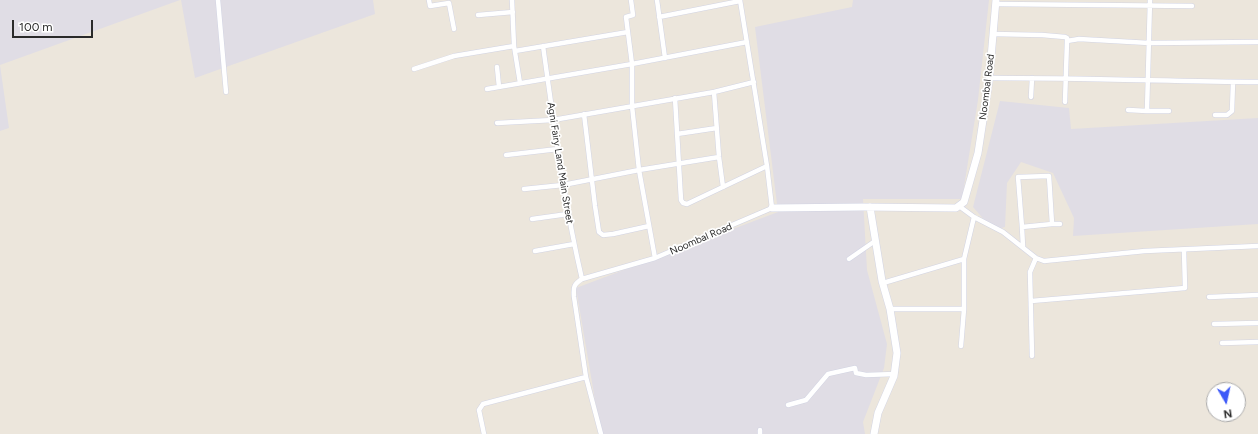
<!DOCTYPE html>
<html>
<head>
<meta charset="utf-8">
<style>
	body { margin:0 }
	#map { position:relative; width:1258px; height:434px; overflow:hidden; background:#ece6dc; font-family:Figtree,sans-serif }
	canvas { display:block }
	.north { position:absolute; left:1206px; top:382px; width:40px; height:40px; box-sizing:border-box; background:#fff; border:1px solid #aaa; border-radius:50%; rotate:171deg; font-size:11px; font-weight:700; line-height:16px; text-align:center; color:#2a2a2a }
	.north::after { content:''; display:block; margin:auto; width:14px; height:18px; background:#3d59f8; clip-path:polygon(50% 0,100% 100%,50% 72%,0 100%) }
	.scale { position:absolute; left:12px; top:20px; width:81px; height:18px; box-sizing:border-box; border:2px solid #2a2a2a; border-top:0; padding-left:5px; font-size:12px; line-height:14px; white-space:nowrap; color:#2a2a2a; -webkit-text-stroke:3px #fff; paint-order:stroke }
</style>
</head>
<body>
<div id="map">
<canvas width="1258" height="434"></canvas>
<div class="north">N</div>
<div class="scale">100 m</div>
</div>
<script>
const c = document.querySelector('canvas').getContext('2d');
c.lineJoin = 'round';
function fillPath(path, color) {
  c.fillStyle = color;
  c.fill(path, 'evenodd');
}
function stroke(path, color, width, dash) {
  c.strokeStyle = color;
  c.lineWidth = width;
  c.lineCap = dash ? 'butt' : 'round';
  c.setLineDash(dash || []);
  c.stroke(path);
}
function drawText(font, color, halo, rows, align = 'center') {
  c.font = font + ' Figtree,sans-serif';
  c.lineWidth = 3.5;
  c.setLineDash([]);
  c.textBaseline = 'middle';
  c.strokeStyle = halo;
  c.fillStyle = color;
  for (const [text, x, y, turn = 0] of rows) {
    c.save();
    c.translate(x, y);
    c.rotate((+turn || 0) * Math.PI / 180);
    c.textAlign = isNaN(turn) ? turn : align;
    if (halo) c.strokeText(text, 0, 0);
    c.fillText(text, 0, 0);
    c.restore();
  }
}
fillPath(new Path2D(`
	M0 0H180L0 65 9 128 0 131Z
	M181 0H373L375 14 195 78Z
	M853 0H989L978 100 962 199H863L867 270 887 344 884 368 863 422 865 434H603L597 412 576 288 778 212 755 27 852 7Z
	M1000 101 1069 108 1071 129 1258 118V224L1073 236 1074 218 1053 173 1021 162 1007 183 1005 227 993 230 973 207Z`), '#e0dde5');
const street = new Path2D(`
	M218 0 226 92
	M429 0 430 6 449 3 454 29
	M512 0 514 46 520 83
	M631 0 633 15 626 17 632 64V106L639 170 655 258
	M657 0 665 58
	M1150 0 1147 111H1169
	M996 4 1192 6
	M478 15 513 12
	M659 17 740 1
	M993 34 1042 35 1065 37 1067 38V41
	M543 46C554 124 564 202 582 279
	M515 51 628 32
	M497 67 499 87
	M414 69 454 56 514 46
	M989 78C1079 78 1168 81 1258 82
	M487 89 632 64 747 42
	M714 92 719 157 723 187
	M1031 97 1032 78
	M675 98 681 200 683 203 687 204 767 166
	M1065 102 1067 41 1079 39 1149 43 1258 42
	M1128 110 1147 111
	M584 114 595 206 599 232 603 235 613 234 649 226
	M1215 115H1227L1232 111 1233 82
	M497 123 553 120 714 92 754 82
	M677 134 717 128
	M506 155 558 149
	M524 189 563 185 639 170 719 157
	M959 206 974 217 1003 232 1036 258 1044 261 1145 251 1258 246
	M532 219 568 214
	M1052 224H1060
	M1022 227 1018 177 1049 176 1052 224 1022 227 1023 247
	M535 251 574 244
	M849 259 875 241
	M883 283 964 259
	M1209 297 1258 295
	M1031 301 1185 288 1184 250
	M890 309H964
	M1214 324 1258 323
	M1222 343 1258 342
	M961 346 964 309V259L974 217
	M1032 356 1030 272 1036 258
	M788 405 806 400 828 374 855 368 856 373 866 375 895 374
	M760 430V434
	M484 434 479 410 483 404 586 377
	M601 434 586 377 574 297C573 287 574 284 582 279L655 258 772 208 767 166 740 0`);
const secondary = new Path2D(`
	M870 207 882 281 890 309 897 353 894 376 878 413 874 434
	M772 208 863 207 956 208 964 202 978 153 989 81 996 0`);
stroke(street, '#d2d4e3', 5.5);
stroke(secondary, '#d2d4e3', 8);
stroke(street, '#fff', 4.5);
stroke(secondary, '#fff', 7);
drawText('10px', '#2a2a2a', '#fff', [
	["Noombal Road",987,87,-83],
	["Agni Fairy Land Main Street",560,163,81],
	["Noombal Road",701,239,-23]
]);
</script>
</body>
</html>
